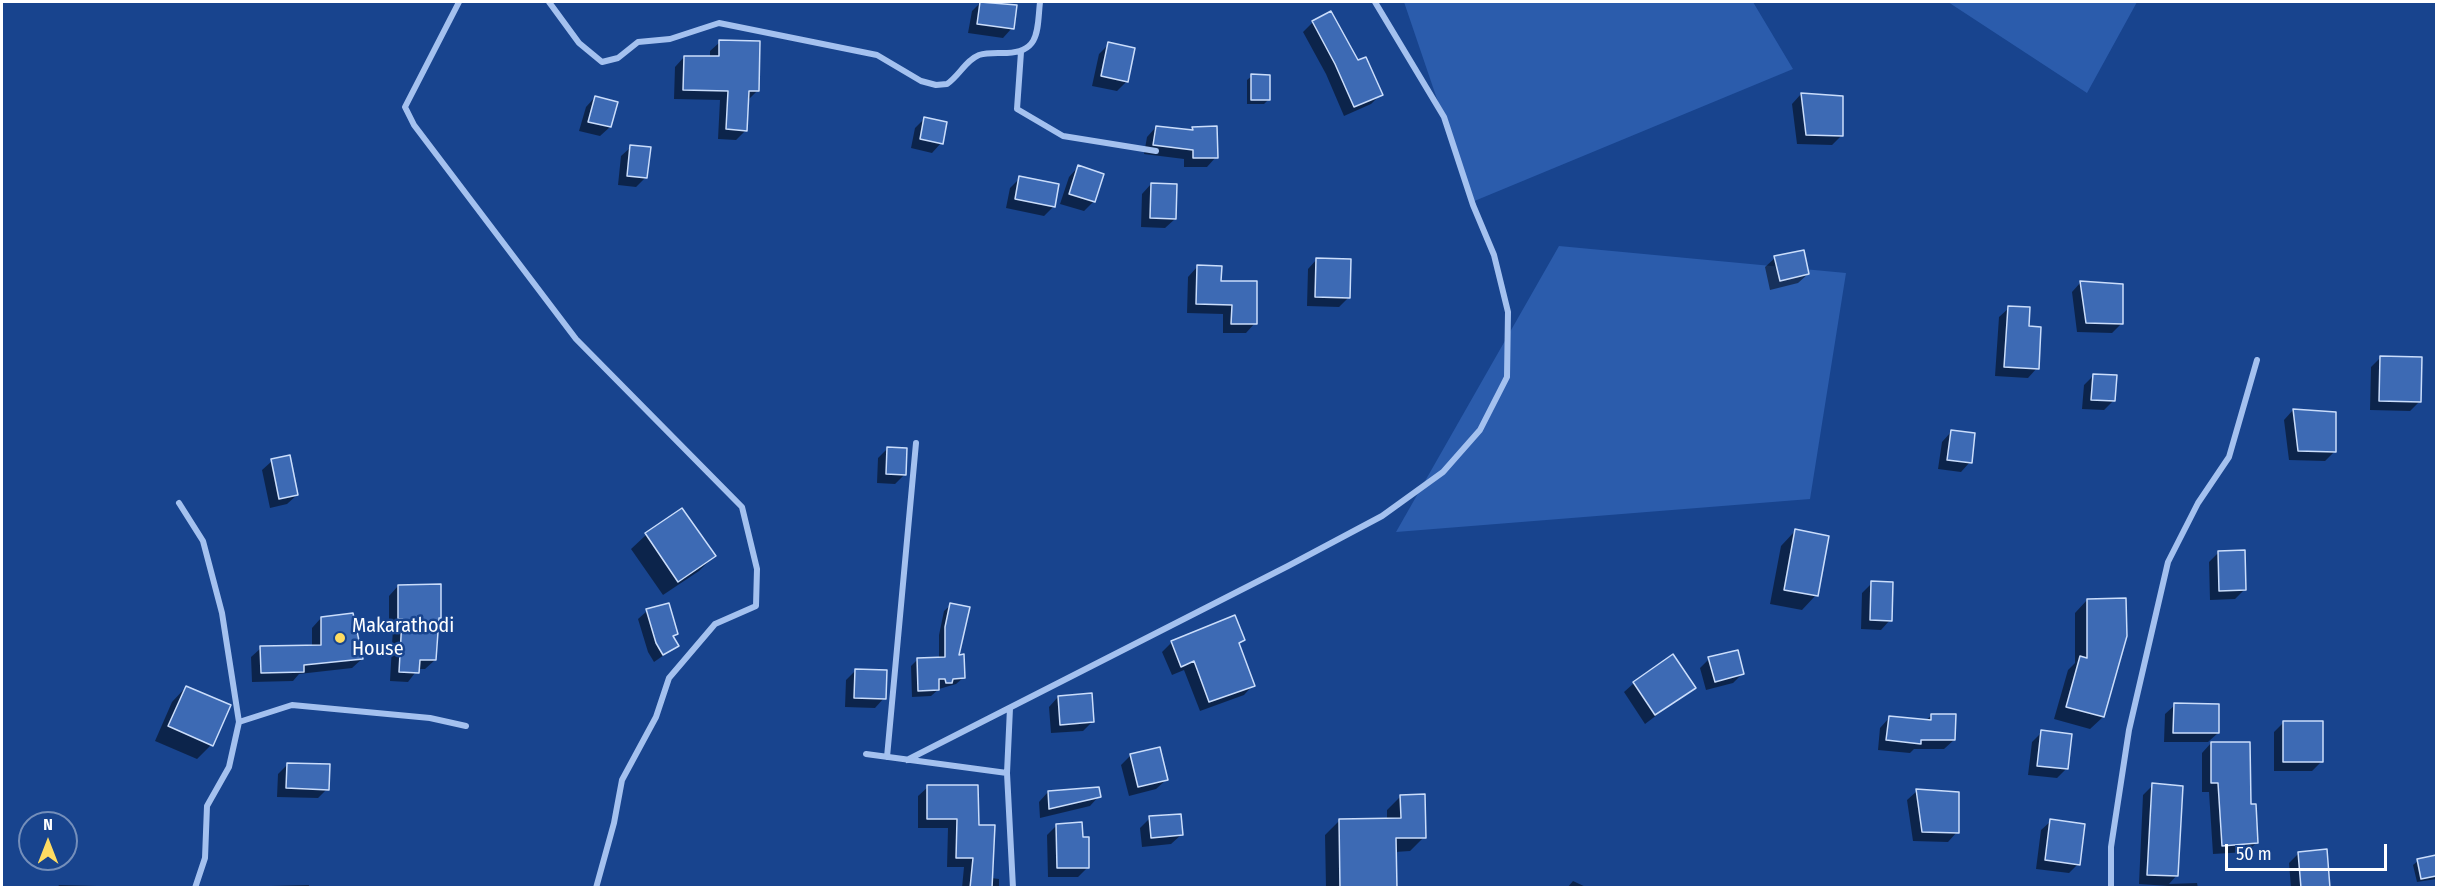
<!DOCTYPE html>
<html>
<head>
<meta charset="utf-8">
<style>
	body { margin:0 }
	#map { position:relative; width:2438px; height:889px; overflow:hidden; background:#18448e; font-family:"Fira Sans Condensed",sans-serif }
	canvas { display:block }
	.frame { position:absolute; inset:0; border:3px solid #fff; pointer-events:none }
	.north { position:absolute; left:18px; top:811px; width:60px; height:60px; box-sizing:border-box; background:#18448e; border:2px solid #748fbb; border-radius:50%; rotate:0deg; font-size:16px; font-weight:700; line-height:24px; text-align:center; color:#fff }
	.north::after { content:''; display:block; margin:auto; width:21px; height:27px; background:#ffdc62; clip-path:polygon(50% 0,100% 100%,50% 72%,0 100%) }
	.scale { position:absolute; left:2225px; top:844px; width:162px; height:27px; box-sizing:border-box; border:3px solid #fff; border-top:0; padding-left:8px; font-size:18px; line-height:21px; white-space:nowrap; color:#fff; -webkit-text-stroke:4px #18448e; paint-order:stroke }
</style>
</head>
<body>
<div id="map">
<canvas width="2438" height="889"></canvas>
<div class="frame"></div>
<div class="north">N</div>
<div class="scale">50 m</div>
</div>
<script>
const c = document.querySelector('canvas').getContext('2d');
c.lineJoin = 'round';
function fillPath(path, color) {
  c.fillStyle = color;
  c.fill(path, 'evenodd');
}
function stroke(path, color, width, dash) {
  c.strokeStyle = color;
  c.lineWidth = width;
  c.lineCap = dash ? 'butt' : 'round';
  c.setLineDash(dash || []);
  c.stroke(path);
}
function drawText(font, color, halo, rows, align = 'center') {
  c.font = font + ' "Fira Sans Condensed",sans-serif';
  c.lineWidth = 5;
  c.setLineDash([]);
  c.textBaseline = 'middle';
  c.strokeStyle = halo;
  c.fillStyle = color;
  for (const [text, x, y, turn = 0] of rows) {
    c.save();
    c.translate(x, y);
    c.rotate((+turn || 0) * Math.PI / 180);
    c.textAlign = isNaN(turn) ? turn : align;
    if (halo) c.strokeText(text, 0, 0);
    c.fillText(text, 0, 0);
    c.restore();
  }
}
fillPath(new Path2D(`
	M1404 2H1753L1793 69 1472 202Z
	M1948 2H2137L2087 93Z
	M1559 246 1846 273 1810 499 1396 532Z`), '#2b5cac');
fillPath(new Path2D(`
	M981 2 1016 6 1012 28 1003 38 968 33 972 11Z
	M1313 22 1357 62 1381 94 1371 104 1344 116 1326 74 1303 32Z
	M720 42 758 90 748 100 746 130 736 140 718 139 720 100 674 99 675 67 684 57 710 58V51Z
	M1109 44 1127 81 1117 91 1092 86 1099 54Z
	M1252 76 1269 99 1264 104H1247V80Z
	M1801 94 1842 97V135L1832 145 1797 144 1792 104Z
	M595 97 610 127 600 136 579 131 586 107Z
	M924 119 941 143 932 153 911 148 915 128Z
	M1156 127 1190 131 1193 128 1216 157 1207 167H1184V159L1144 154 1147 137Z
	M631 147 646 177 636 187 618 185 621 156Z
	M1078 167 1094 201 1084 211 1060 204 1069 177Z
	M1020 178 1053 207 1044 216 1006 208 1010 188Z
	M1151 184 1175 219 1165 228 1141 227 1142 194Z
	M1775 258 1808 274 1798 283 1770 290 1765 267Z
	M1317 259 1349 297 1339 307 1307 306 1308 269Z
	M1197 267 1220 282 1255 323 1246 333H1223V314L1187 313 1188 277Z
	M2081 282 2122 323 2112 333 2077 332 2072 292Z
	M2009 308 2027 327 2037 368 2028 378 1995 376 1999 317Z
	M2381 357 2419 402 2410 411 2370 410 2371 367Z
	M2093 376 2114 400 2104 410 2082 409 2084 385Z
	M2293 410 2334 452 2325 461 2289 460 2284 420Z
	M1951 432 1970 462 1961 472 1938 469 1942 442Z
	M888 448 905 474 895 484 877 483 878 458Z
	M272 461 297 495 287 504 270 508 262 470Z
	M681 510 714 556 699 571 663 595 631 549 646 535Z
	M1795 531 1816 595 1802 610 1770 604 1781 546Z
	M2219 552 2244 590 2235 599 2210 600 2209 562Z
	M1872 583 1890 620 1881 630 1861 629 1862 593Z
	M398 586 437 619 435 660 425 669H418L408 682 390 681 393 628H389V596Z
	M2087 600 2125 635 2103 717 2090 729 2054 719 2068 670 2075 663V613Z
	M951 605 957 656 963 678 956 684 939 689 931 696 912 697 911 666 917 660 939 659V635L944 611Z
	M647 611 676 634 673 637 677 646 654 662 648 652 638 619Z
	M321 618 362 659 352 668 299 674 293 681 252 682 251 657 261 648 312 646V628Z
	M1243 640 1238 645 1253 685 1244 695 1200 711 1184 670 1172 675 1162 652 1172 642Z
	M1709 659 1743 673 1733 683 1706 690 1700 668Z
	M856 670 884 698 875 708 845 707 846 680Z
	M1634 683 1694 687 1645 724 1624 692Z
	M186 687 211 745 197 759 155 741 172 702Z
	M1058 697 1092 722 1083 731 1051 733 1049 707Z
	M2175 705 2218 733 2208 742H2164L2165 714Z
	M1932 715 1954 740 1944 749H1914L1910 753 1878 750 1880 728 1889 718 1925 721Z
	M2283 723 2321 762 2312 771H2274V732Z
	M2042 732 2066 769 2057 778 2028 775 2032 742Z
	M2211 743 2249 806 2257 842 2247 852 2213 854 2209 792H2202V753Z
	M1131 755 1166 780 1156 789 1129 796 1121 765Z
	M287 765 327 789 318 798 277 797 278 774Z
	M2153 785 2177 875 2169 884 2197 883 2198 888 2139 884 2143 795Z
	M928 787 977 826 991 878 999 879V888H962L964 867H947L948 828H918V796Z
	M1917 791 1957 832 1948 842 1913 841 1907 800Z
	M1048 792 1099 796 1090 806 1040 818 1039 802Z
	M1401 796 1424 837 1410 851 1395 852 1396 888H1326L1325 835 1339 821 1387 820V810Z
	M1150 818 1181 835 1171 844 1142 847 1140 828Z
	M2051 821 2078 864 2069 873 2036 869 2041 830Z
	M1057 825 1082 838 1088 867 1078 877H1048L1047 835Z
	M2299 853 2328 888H2291L2289 863Z
	M2436 857V879L2417 882 2413 865 2418 861Z
	M1573 881 1588 888H1567Z
	M59 885 97 886V888H57Z
	M309 885V888H269L271 886Z`), '#0007');
const building = new Path2D(`
	M980 2 1017 5 1014 29 977 24Z
	M1331 11 1358 60 1366 57 1383 95 1354 107 1335 64 1312 21Z
	M719 40 760 41 759 91H749L747 131 726 129 728 91 683 90 684 56H719Z
	M1108 42 1135 48 1128 82 1101 76Z
	M1251 74 1270 75V100H1251Z
	M1801 93 1843 96V136L1806 135Z
	M595 96 618 102 611 127 588 122Z
	M924 117 947 122 943 144 920 139Z
	M1156 126 1193 130 1192 127 1217 126 1218 158H1193V150L1153 145Z
	M630 145 651 147 647 178 627 176Z
	M1078 165 1104 174 1095 202 1069 194Z
	M1019 176 1059 184 1055 207 1015 199Z
	M1151 183 1177 184 1176 219 1150 218Z
	M1804 250 1809 274 1780 281 1774 256Z
	M1316 258 1351 259 1350 298 1315 297Z
	M1197 265 1222 266 1221 281H1257V324H1231L1232 305 1196 304Z
	M2080 281 2123 284V324L2086 323Z
	M2008 306 2030 307 2029 326 2041 327 2039 369 2004 367Z
	M2380 356 2422 357 2421 402 2379 401Z
	M2093 374 2117 375 2115 401 2091 400Z
	M2293 409 2336 412V452L2298 451Z
	M1951 430 1975 433 1972 463 1947 460Z
	M887 447 907 448 906 475 886 474Z
	M290 455 298 495 279 499 271 459Z
	M682 508 716 556 678 582 645 533Z
	M1795 529 1829 536 1818 596 1784 590Z
	M2245 550 2246 590 2219 591 2218 551Z
	M1871 581 1893 582 1892 621 1870 620Z
	M441 584V618H439L436 660H420L419 673 399 672 402 619H398V585Z
	M2126 598 2127 636 2104 717 2066 707 2080 656 2087 658V599Z
	M669 603 678 634 673 636 679 646 663 655 656 643 646 609Z
	M950 603 970 607 959 655 964 654 965 678 953 679 952 683H946L945 679H939V690L918 691 917 658 945 657V627Z
	M353 613 363 659 304 665V672L261 673 260 646 321 645V617Z
	M1235 615 1245 640 1239 643 1255 686 1209 702 1194 661 1181 667 1171 641Z
	M1738 650 1744 674 1715 682 1708 657Z
	M1673 654 1696 688 1655 715 1633 682Z
	M855 669 887 670 886 699 854 698Z
	M186 686 231 705 213 746 168 726Z
	M1092 693 1094 722 1060 725 1058 696Z
	M2174 703 2219 704V733H2173Z
	M1931 714H1956L1955 740H1921V744L1886 740 1889 716 1931 720Z
	M2283 721H2323V762H2283Z
	M2041 730 2072 734 2068 769 2037 766Z
	M2211 742H2250L2251 804H2256L2258 843 2222 846 2218 783H2211Z
	M1160 747 1168 780 1138 787 1130 754Z
	M287 763 330 764 329 790 286 788Z
	M2152 783 2183 786 2178 876 2147 875Z
	M927 785H978L979 825H995L992 888H970L973 858H956L957 819H927Z
	M1099 787 1101 797 1049 809 1048 791Z
	M1916 789 1959 792V833L1922 832Z
	M1425 794 1426 838H1396L1397 888H1340L1339 819 1401 818 1400 795Z
	M1181 814 1183 835 1151 838 1149 816Z
	M2050 819 2085 824 2080 865 2045 860Z
	M1082 822 1083 837H1089V868H1057L1056 824Z
	M2327 849 2330 888H2301L2298 852Z
	M2436 855V876L2421 879 2417 859Z`);
fillPath(building, '#3d6ab4');
stroke(building, '#caddfb', 1.5);
stroke(new Path2D(`
	M459 2 405 107 414 125 576 339 742 507 757 569 756 606 715 624 669 678 656 717 622 780 614 823 596 888
	M549 2 579 43 602 62 618 58 638 42 670 39 719 23 877 55 921 81 936 85 947 84C959 76 966 60 979 55 988 52 998 53 1007 53 1041 52 1037 28 1040 2
	M1021 52 1017 109 1063 136 1156 151
	M179 503 203 541 222 613 239 722 229 767 207 806 205 858 195 888
	M239 722 292 705 430 718 466 726
	M866 754 1007 773 1013 888
	M887 757 916 443
	M907 760 1288 566 1382 516 1443 472 1480 430 1507 377 1508 312 1494 255 1473 205 1444 117 1375 2
	M1007 773 1010 708
	M2111 888V847L2129 730 2168 562 2198 503 2229 457 2257 360`), '#a4c1ef', 6);
for (const [x, y, r, color] of [
	[340,638,6,"#ffdc62"]
]) {
  const dot = new Path2D();
  dot.arc(x, y, r, 0, 2 * Math.PI);
  c.fillStyle = color;
  c.fill(dot);
  stroke(dot, '#18448e', 2);
}
drawText('20px', '#fff', '#18448e', [
	["Makarathodi",352,626],
	["House",352,649]
], 'left');
</script>
</body>
</html>
